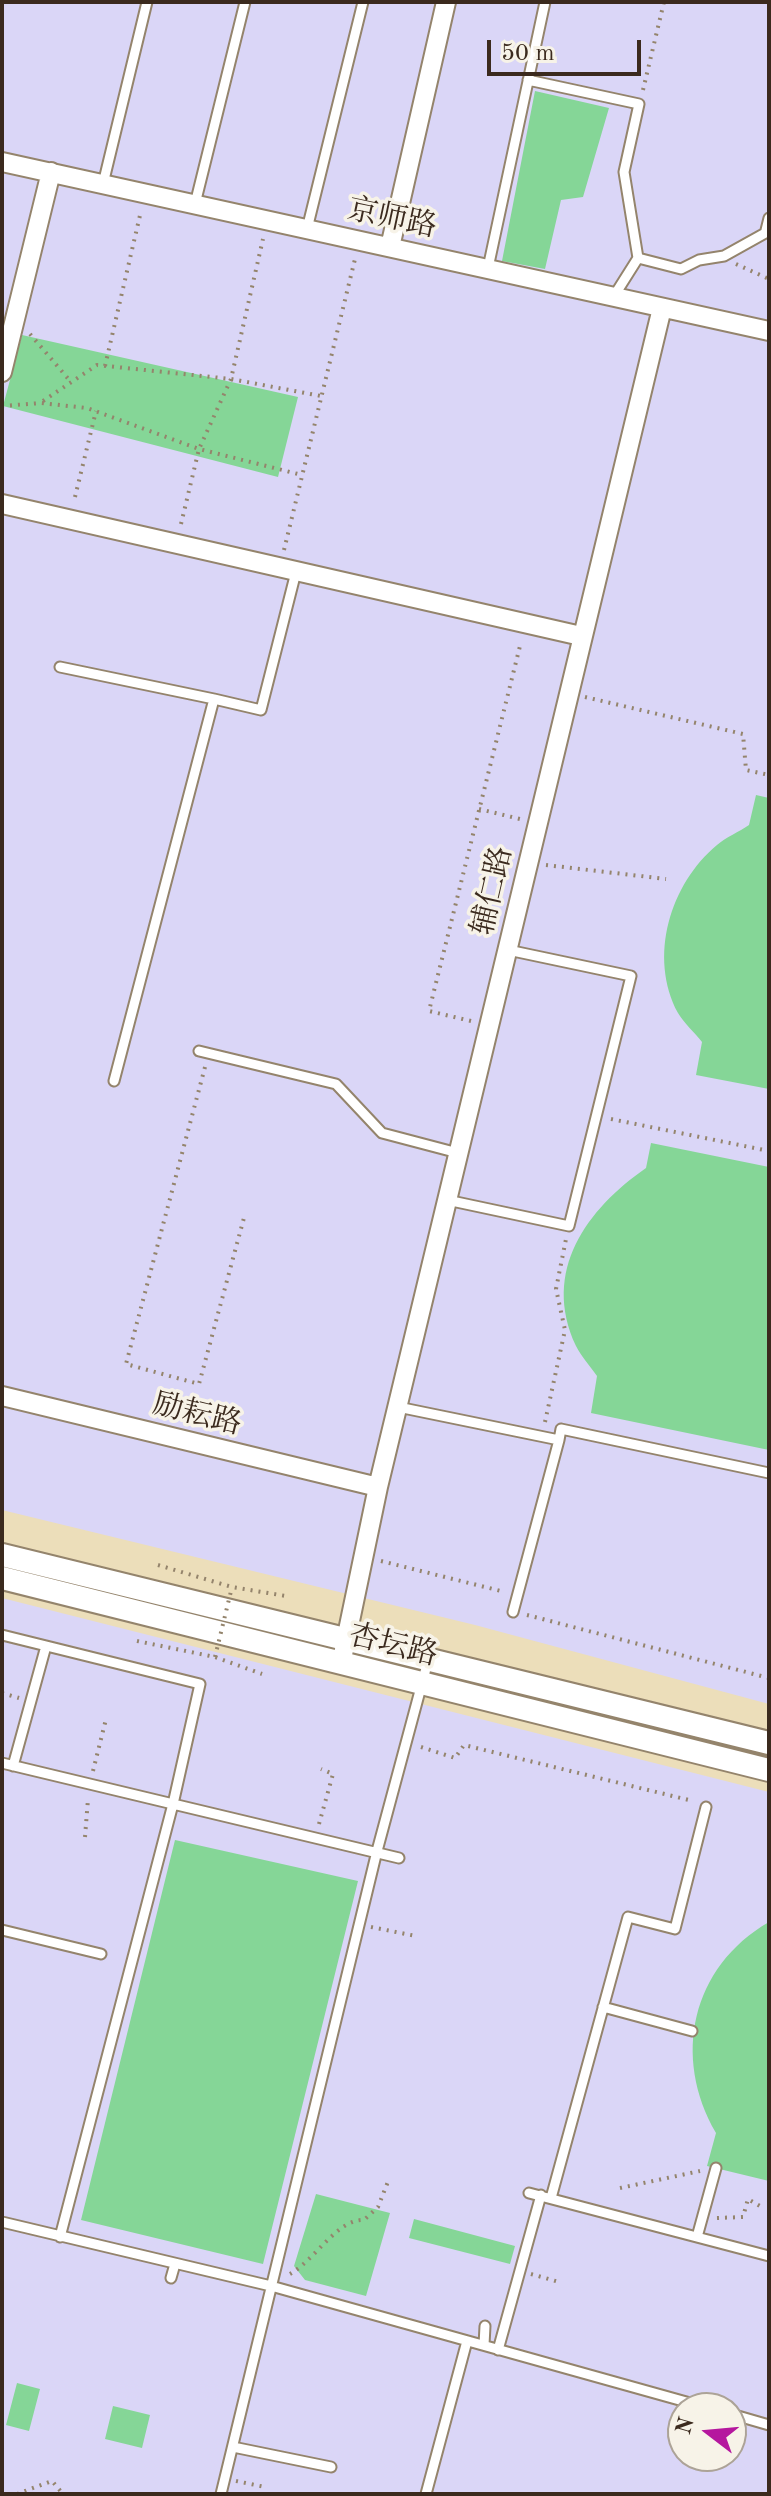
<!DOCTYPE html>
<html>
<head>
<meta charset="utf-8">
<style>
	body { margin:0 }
	#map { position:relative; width:771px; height:2496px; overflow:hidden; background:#ecdeba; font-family:"Old Standard TT",serif }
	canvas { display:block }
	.frame { position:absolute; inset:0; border:4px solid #3b2a1e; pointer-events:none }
	.north { position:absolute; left:667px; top:2392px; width:80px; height:80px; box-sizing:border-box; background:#f7f3e8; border:2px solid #aca397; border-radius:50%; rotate:286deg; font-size:22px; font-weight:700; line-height:32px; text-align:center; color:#3b2a1e }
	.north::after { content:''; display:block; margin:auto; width:28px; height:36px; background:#b5179e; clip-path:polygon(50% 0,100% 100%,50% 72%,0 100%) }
	.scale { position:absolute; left:487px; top:40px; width:154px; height:36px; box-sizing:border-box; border:4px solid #3b2a1e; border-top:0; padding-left:10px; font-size:24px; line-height:28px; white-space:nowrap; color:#3b2a1e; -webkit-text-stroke:6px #f7f3e8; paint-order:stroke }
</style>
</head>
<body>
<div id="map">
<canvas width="771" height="2496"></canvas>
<div class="frame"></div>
<div class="north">N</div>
<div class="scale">50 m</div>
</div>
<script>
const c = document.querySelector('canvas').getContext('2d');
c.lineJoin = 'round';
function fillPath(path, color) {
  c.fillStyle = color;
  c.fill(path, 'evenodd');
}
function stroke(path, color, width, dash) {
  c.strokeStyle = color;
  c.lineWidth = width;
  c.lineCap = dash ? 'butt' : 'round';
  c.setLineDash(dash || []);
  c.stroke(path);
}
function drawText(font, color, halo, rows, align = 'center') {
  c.font = font + ' "Old Standard TT","Noto Serif SC",serif';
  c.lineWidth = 7;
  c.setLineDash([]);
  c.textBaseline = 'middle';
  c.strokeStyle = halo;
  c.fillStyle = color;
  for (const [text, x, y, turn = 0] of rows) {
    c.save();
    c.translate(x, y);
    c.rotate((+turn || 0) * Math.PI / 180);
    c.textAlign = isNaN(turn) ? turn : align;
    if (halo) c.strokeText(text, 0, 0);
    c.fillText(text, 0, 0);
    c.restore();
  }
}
fillPath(new Path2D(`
	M2 2H769V1704L475 1625 2 1510Z
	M2 1598 769 1792V2494H2ZM683 2408H731V2456H683Z`), '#dad6f7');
fillPath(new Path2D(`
	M535 91 609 108 583 197 561 200 545 269 502 261Z
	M22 335 298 397 278 477 3 406Z
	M756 795 769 798V1089L696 1075 702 1042C695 1033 684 1023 678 1013 648 957 670 884 717 845 726 837 739 832 749 825Z
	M651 1143 769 1167V1450L591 1413 597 1376C590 1366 581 1356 576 1346 541 1271 587 1209 646 1168Z
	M175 1840 358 1881 263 2264 81 2220Z
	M769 1922V2181L707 2166 716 2133C672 2057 691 1967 769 1922Z
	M316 2194 390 2213 366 2296 305 2280 294 2266Z
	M414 2219 515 2246 510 2264 409 2238Z
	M17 2383 40 2389 29 2431 6 2425Z
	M113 2406 150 2415 142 2448 105 2439Z`), '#85d697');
const service = new Path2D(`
	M528 80 639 104 624 172 638 258 681 269 699 260 724 256 769 231
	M103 184 147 2
	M195 204 245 2
	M307 229 363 2
	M766 230 769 218
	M488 268 545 2
	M614 296 638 258
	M60 667 214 699
	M199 1051 336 1084 382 1133 458 1153
	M114 1081 214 699 261 710 296 572
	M447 1200 569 1226 631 976 508 950
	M398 1407 559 1440 561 1429 769 1473
	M513 1612 559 1440
	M2 1635 200 1684 173 1804 2 1763
	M13 1766 46 1646
	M2 1930 101 1954
	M603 2007 692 2031
	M529 2193 769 2256
	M551 2198 628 1917 675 1929 706 1807
	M2 2222 271 2286 708 2408
	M60 2237 173 1804 399 1858
	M697 2237 716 2168
	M171 2278 175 2264
	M484 2345 485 2326
	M498 2350 541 2195
	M731 2414 769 2425
	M233 2447 331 2467
	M221 2494 377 1851 428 1661
	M426 2494 467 2341`);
const minor = new Path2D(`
	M2 162 769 331
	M390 247 446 2
	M2 372 51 172
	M2 504 581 636
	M2 1396 378 1487
	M341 1664 378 1487 662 308`);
const tertiary = new Path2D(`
	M2 1555 769 1743
	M2 1578 769 1770`);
stroke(service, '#94846c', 13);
stroke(minor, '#94846c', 22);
stroke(tertiary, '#94846c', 26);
stroke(new Path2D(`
	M643 90 664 2
	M736 264 769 279
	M30 334 71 382
	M105 366 141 211
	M43 401 97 365 231 379 321 396
	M2 406 41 403 87 408 199 449 302 475
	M75 497 96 411
	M181 524 199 449 231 379 263 239
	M284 550 355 259
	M585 697 743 734 746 770 769 775
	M479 809 520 819
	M546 865 666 879
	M471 1021 429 1011 521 642
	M205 1067 126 1364 199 1384 245 1214
	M611 1119 769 1151
	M545 1422 565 1330 556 1289 566 1239
	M381 1561 505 1592
	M158 1565 232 1587 286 1596
	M527 1615 769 1678
	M137 1641 215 1657 262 1674
	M2 1693 19 1698
	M421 1747 455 1758 464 1745 693 1801
	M93 1771 106 1719
	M319 1824 333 1774 321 1769
	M85 1837 88 1799
	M371 1927 416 1936
	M620 2188 700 2171
	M717 2218 743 2217 748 2199 760 2206
	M290 2274C315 2260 337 2219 364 2220L378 2207 389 2179
	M531 2274 559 2282
	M236 2481 265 2487
	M17 2494 52 2481 63 2494`), '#94846c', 4, [2, 6]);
stroke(service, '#fff', 9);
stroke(minor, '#fff', 18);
stroke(tertiary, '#fff', 22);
stroke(new Path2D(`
	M215 1657 232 1587`), '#94846c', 4, [2, 6]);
drawText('30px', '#3b2a1e', '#f7f3e8', [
	["京师路",392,219,12],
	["辅仁路",493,891,-77],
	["励耘路",197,1415,14],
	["杏坛路",393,1646,14]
]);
</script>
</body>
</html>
